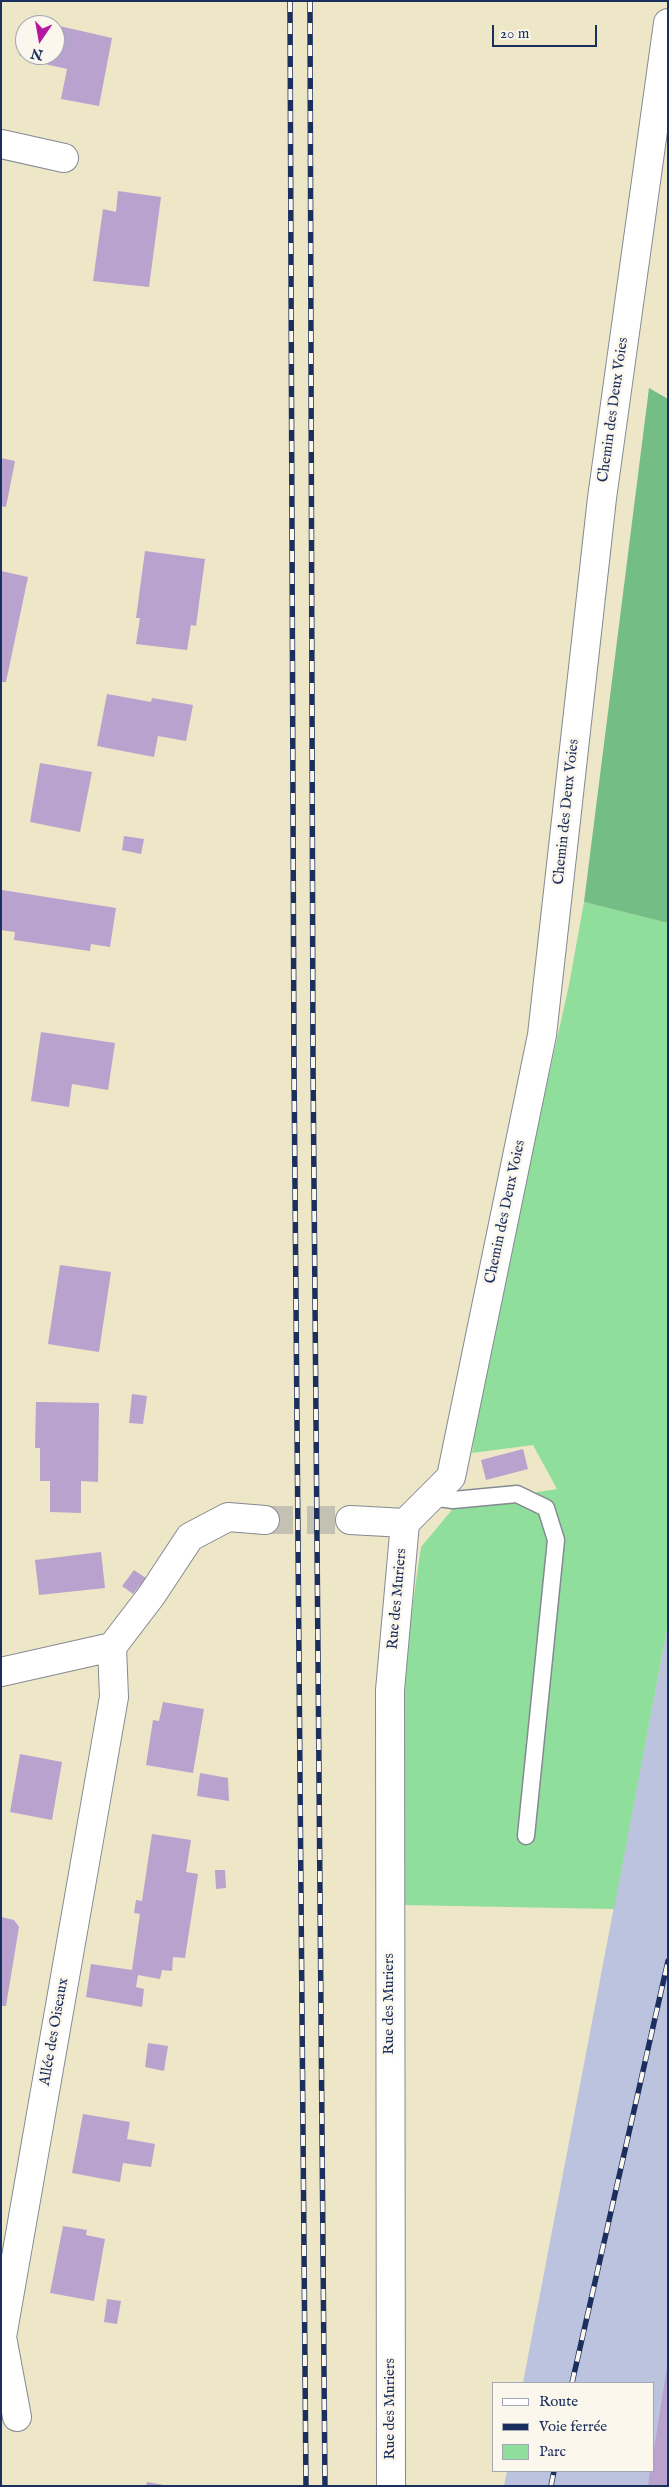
<!DOCTYPE html>
<html>
<head>
<meta charset="utf-8">
<style>
	body { margin:0 }
	#map { position:relative; width:669px; height:2487px; overflow:hidden; background:#ede6c7; font-family:"IM FELL English",serif }
	canvas { display:block }
	.frame { position:absolute; inset:0; border:2px solid #1b2f5e; pointer-events:none }
	.legend { position:absolute; left:492px; top:2382px; width:162px; height:90px; box-sizing:border-box; background:#fbf7ec; border:1px solid #a1a7b3; margin:0; padding:6px 9px; list-style:none; font-size:15px; color:#1b2f5e }
	.legend li { display:flex; align-items:center; gap:10px; height:25px }
	.legend b { width:25px; border:1px solid #a1a7b3 }
	.north { position:absolute; left:15px; top:15px; width:50px; height:50px; box-sizing:border-box; background:#fbf7ec; border:1px solid #a1a7b3; border-radius:50%; rotate:192deg; font-size:14px; font-weight:700; line-height:20px; text-align:center; color:#1b2f5e }
	.north::after { content:''; display:block; margin:auto; width:18px; height:22px; background:#b5179e; clip-path:polygon(50% 0,100% 100%,50% 72%,0 100%) }
	.scale { position:absolute; left:492px; top:25px; width:105px; height:22px; box-sizing:border-box; border:2px solid #1b2f5e; border-top:0; padding-left:6px; font-size:15px; line-height:18px; white-space:nowrap; color:#1b2f5e; -webkit-text-stroke:4px #fbf7ec; paint-order:stroke }
</style>
</head>
<body>
<div id="map">
<canvas width="669" height="2487"></canvas>
<div class="frame"></div>
<ul class="legend">
<li><b style="height:6px;background:#fff"></b>Route</li>
<li><b style="height:6px;background:#1b2f5e"></b>Voie ferrée</li>
<li><b style="height:14px;background:#90de9c"></b>Parc</li>
</ul>
<div class="north">N</div>
<div class="scale">20 m</div>
</div>
<script>
const c = document.querySelector('canvas').getContext('2d');
c.lineJoin = 'round';
function fillPath(path, color) {
  c.fillStyle = color;
  c.fill(path, 'evenodd');
}
function stroke(path, color, width, dash) {
  c.strokeStyle = color;
  c.lineWidth = width;
  c.lineCap = dash ? 'butt' : 'round';
  c.setLineDash(dash || []);
  c.stroke(path);
}
function drawText(font, color, halo, rows, align = 'center') {
  c.font = font + ' "IM FELL English",serif';
  c.lineWidth = 5;
  c.setLineDash([]);
  c.textBaseline = 'middle';
  c.strokeStyle = halo;
  c.fillStyle = color;
  for (const [text, x, y, turn = 0] of rows) {
    c.save();
    c.translate(x, y);
    c.rotate((+turn || 0) * Math.PI / 180);
    c.textAlign = isNaN(turn) ? turn : align;
    if (halo) c.strokeText(text, 0, 0);
    c.fillText(text, 0, 0);
    c.restore();
  }
}
fillPath(new Path2D(`
	M668 1624V2486H504L507 2471H653V2383H523Z`), '#bcc3de');
fillPath(new Path2D(`
	M584 902 668 923V1624L614 1909 402 1905 403 1670 421 1547 456 1505 557 1489 533 1445 472 1453 481 1380 569 985Z`), '#90de9c');
fillPath(new Path2D(`
	M649 388 668 399V923L584 902Z`), '#74bd84');
fillPath(new Path2D(`
	M55 25 112 38 99 106 61 99 67 69 36 62 37 59 19 55 24 29 25 55H55Z
	M118 191 161 197 149 287 93 281 103 209 116 212Z
	M1 458 15 461 6 507 1 506Z
	M145 551 205 559 196 626 191 625 187 650 136 644 140 618H136Z
	M1 571 28 577 6 682H1Z
	M107 694 151 702 152 698 193 705 186 741 158 736 154 757 97 746Z
	M40 763 92 772 80 832 30 822Z
	M124 836 144 839 141 854 122 850Z
	M2 890 116 908 110 947 91 944 90 951 14 940 15 932 1 930Z
	M41 1032 115 1043 108 1090 72 1084 69 1107 31 1101Z
	M60 1265 111 1272 99 1352 48 1344Z
	M132 1394 147 1396 143 1424 129 1423Z
	M36 1402 99 1403 98 1482 81 1481V1513L50 1512V1481H40V1448H35Z
	M523 1449 528 1469 486 1480 481 1460Z
	M101 1552 105 1588 39 1595 35 1560Z
	M134 1570 146 1578 133 1594 122 1586Z
	M163 1702 204 1709 193 1773 146 1765 153 1720 159 1721Z
	M20 1754 62 1762 52 1820 10 1812Z
	M200 1773 228 1778 229 1801 197 1796Z
	M152 1834 191 1840 186 1872 198 1874 185 1958 173 1957 172 1971 162 1970 160 1979 138 1975 136 1987 144 1989 142 2007 86 1997 91 1964 132 1970 140 1914 134 1913 136 1900 142 1901Z
	M215 1870H225L226 1888 216 1889Z
	M1 1917 14 1920 19 1927 6 2006H1Z
	M148 2043 168 2046 164 2071 145 2067Z
	M83 2114 130 2122 127 2139 155 2144 151 2167 123 2163 120 2182 72 2173Z
	M63 2226 87 2230 86 2235 105 2239 94 2301 50 2293Z
	M107 2299 121 2301 117 2324 104 2322Z
	M667 2367 668 2486H648L650 2471H653V2455Z
	M147 2482 164 2485V2486H146Z`), '#b9a2ce');
stroke(new Path2D(`
	M265 1520H350`), '#c3c1b2', 28, [28, 14]);
const lane = new Path2D(`
	M431 1497 453 1500 517 1494 546 1508 556 1540 526 1836`);
const street = new Path2D(`
	M1 144 64 158
	M350 1520 405 1523 451 1477 542 1035 602 498 668 23
	M1 1672 112 1647 151 1596 190 1537 228 1517 265 1520
	M17 2417 2 2337 114 1697 112 1647
	M391 2486 390 1690 405 1523`);
stroke(lane, '#848a92', 19);
stroke(street, '#848a92', 30);
stroke(lane, '#fff', 16);
stroke(street, '#fff', 28);
const rail = new Path2D(`
	M290 1 294 1067 306 2486
	M310 1 313 1063 325 2486
	M572 2383 668 1961
	M551 2486 554 2471`);
stroke(rail, '#1b2f5e', 5.5);
stroke(rail, '#fbf7ec', 4, [11]);
drawText('15px', '#1b2f5e', '#fbf7ec', [
	["Chemin des Deux Voies",614,410,-82],
	["Chemin des Deux Voies",567,812,-84],
	["Chemin des Deux Voies",506,1212,-78],
	["Rue des Muriers",398,1599,-85],
	["Rue des Muriers",390,2004,-90],
	["Allée des Oiseaux",55,2032,-80],
	["Rue des Muriers",391,2409,-90]
]);
</script>
</body>
</html>
